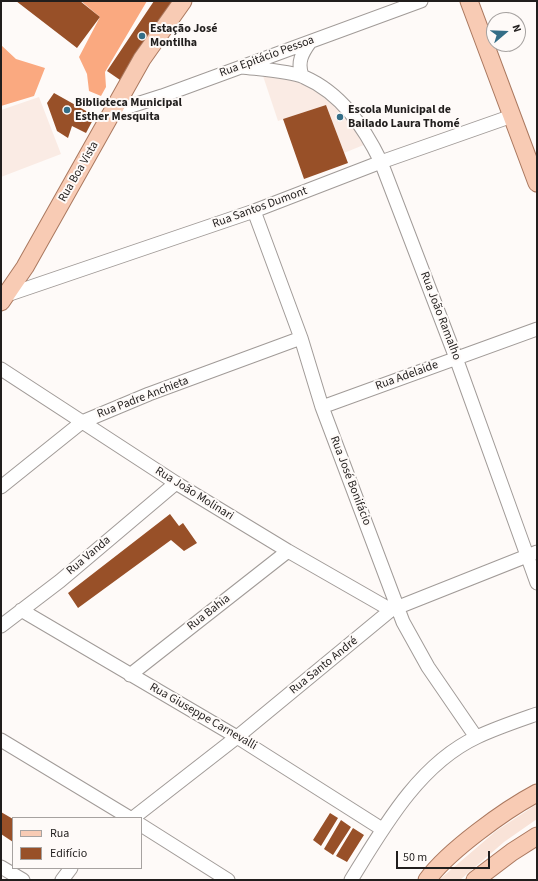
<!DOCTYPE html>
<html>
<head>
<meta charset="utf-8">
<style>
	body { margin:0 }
	#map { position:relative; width:538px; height:881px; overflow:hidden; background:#fefaf8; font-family:"Source Sans 3",sans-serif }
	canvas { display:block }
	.frame { position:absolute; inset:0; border:2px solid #211e1d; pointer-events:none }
	.legend { position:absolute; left:12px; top:817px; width:130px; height:52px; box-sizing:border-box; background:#fefaf8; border:1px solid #a6a2a0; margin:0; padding:5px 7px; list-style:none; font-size:12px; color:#211e1d }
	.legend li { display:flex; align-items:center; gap:8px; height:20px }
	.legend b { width:20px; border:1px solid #a6a2a0 }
	.north { position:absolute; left:486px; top:12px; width:40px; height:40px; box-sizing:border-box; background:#fefaf8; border:1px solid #a6a2a0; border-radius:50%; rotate:71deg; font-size:11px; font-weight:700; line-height:16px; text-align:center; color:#211e1d }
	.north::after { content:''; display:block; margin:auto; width:14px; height:18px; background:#346e87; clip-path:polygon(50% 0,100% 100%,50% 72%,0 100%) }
	.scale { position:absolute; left:396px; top:851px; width:94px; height:18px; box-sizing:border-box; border:2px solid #211e1d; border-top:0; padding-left:5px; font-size:12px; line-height:14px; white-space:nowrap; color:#211e1d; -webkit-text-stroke:3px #fefaf8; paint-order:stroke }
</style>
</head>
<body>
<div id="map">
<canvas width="538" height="881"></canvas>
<div class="frame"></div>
<ul class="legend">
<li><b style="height:5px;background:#f8cbb4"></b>Rua</li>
<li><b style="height:11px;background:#985028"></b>Edifício</li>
</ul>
<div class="north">N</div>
<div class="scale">50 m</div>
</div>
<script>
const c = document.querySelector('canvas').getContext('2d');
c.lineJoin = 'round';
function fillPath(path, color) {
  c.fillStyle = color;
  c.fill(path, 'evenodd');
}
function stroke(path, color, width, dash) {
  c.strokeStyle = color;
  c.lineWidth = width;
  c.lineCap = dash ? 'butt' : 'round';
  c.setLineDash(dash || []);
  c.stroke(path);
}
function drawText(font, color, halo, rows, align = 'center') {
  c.font = font + ' "Source Sans 3",sans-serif';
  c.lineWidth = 4;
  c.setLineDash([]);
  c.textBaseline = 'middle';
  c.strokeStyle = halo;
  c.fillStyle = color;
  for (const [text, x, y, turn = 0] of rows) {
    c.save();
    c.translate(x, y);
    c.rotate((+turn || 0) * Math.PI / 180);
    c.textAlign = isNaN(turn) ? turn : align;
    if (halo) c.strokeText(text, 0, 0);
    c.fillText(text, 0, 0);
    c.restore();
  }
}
fillPath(new Path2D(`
	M263 76 297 80 328 95 346 113 366 144 344 153 326 105 278 121Z
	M39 97 61 154 1 177V110Z`), '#faebe4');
fillPath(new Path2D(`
	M537 804V819L504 842 460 880H439L496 831Z`), '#f9e3d8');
fillPath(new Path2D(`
	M81 1H147L105 72 106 87 101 96 89 91 87 74 79 57 100 17Z
	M1 45 16 59 45 68 34 96 1 106Z`), '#faa980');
fillPath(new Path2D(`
	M16 1H80L100 17 77 48Z
	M154 1H177L123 82 107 71Z
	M54 93 95 116 86 133 72 126 68 138 57 131 47 103Z
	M326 105 348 163 304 179 283 119Z
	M170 514 179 526 183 523 197 543 184 551 171 540 78 608 68 593Z
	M1 812 13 819V842L1 834Z
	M330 813 338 818 321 846 313 840Z
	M341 820 351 827 333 855 324 849Z
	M353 828 364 835 347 862 336 856Z`), '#985028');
const minor = new Path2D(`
	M242 67C258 69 291 71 304 77 341 93 364 127 381 162L456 358 537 583
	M302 76C297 62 302 53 310 42
	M112 112 162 96 421 1
	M254 211 301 338 322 407 403 622 428 667 476 737
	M7 295 254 211 381 162 512 116
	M1 369 176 483 288 551 391 610
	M322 407 537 329
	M1 487 82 422 149 394 301 338
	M21 610 237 737 382 829
	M1 626 60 581 176 483
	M130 675 288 551
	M1 740 130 818
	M133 818 237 737 391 610 537 552
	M141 825 228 880
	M1 867 23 880
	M62 880 71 868
	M351 880C383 828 419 764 477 737 496 728 517 721 537 714`);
const major = new Path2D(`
	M469 1 537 183
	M1 302 25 267 142 59 183 1
	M427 880C448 851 505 810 537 793
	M475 880 512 852 537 836`);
stroke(minor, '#a19b98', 15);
stroke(major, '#aa785f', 19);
stroke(minor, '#fff', 13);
stroke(major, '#f8cbb4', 17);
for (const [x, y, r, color] of [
	[142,36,4,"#346e87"],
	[67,110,4,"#346e87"],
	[340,117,4,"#346e87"]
]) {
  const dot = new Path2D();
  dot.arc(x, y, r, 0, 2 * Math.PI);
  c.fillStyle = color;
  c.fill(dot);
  stroke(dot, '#fefaf8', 1.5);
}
drawText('bold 12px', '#211e1d', '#fefaf8', [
	["Estação José",150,29],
	["Montilha",150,43],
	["Biblioteca Municipal",75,103],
	["Esther Mesquita",75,117],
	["Escola Municipal de",348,110],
	["Bailado Laura Thomé",348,124]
], 'left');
drawText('12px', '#211e1d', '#fefaf8', [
	["Rua Epitácio Pessoa",267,57,-20],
	["Rua Boa Vista",79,172,-60],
	["Rua Santos Dumont",260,208,-20],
	["Rua João Ramalho",440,316,69],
	["Rua Adelaide",407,376,-20],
	["Rua Padre Anchieta",143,398,-21],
	["Rua José Bonifácio",350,481,69],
	["Rua João Molinari",194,494,32],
	["Rua Vanda",89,556,-40],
	["Rua Bahia",209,613,-38],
	["Rua Santo André",324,666,-39],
	["Rua Giuseppe Carnevalli",203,717,30]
]);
</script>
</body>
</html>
